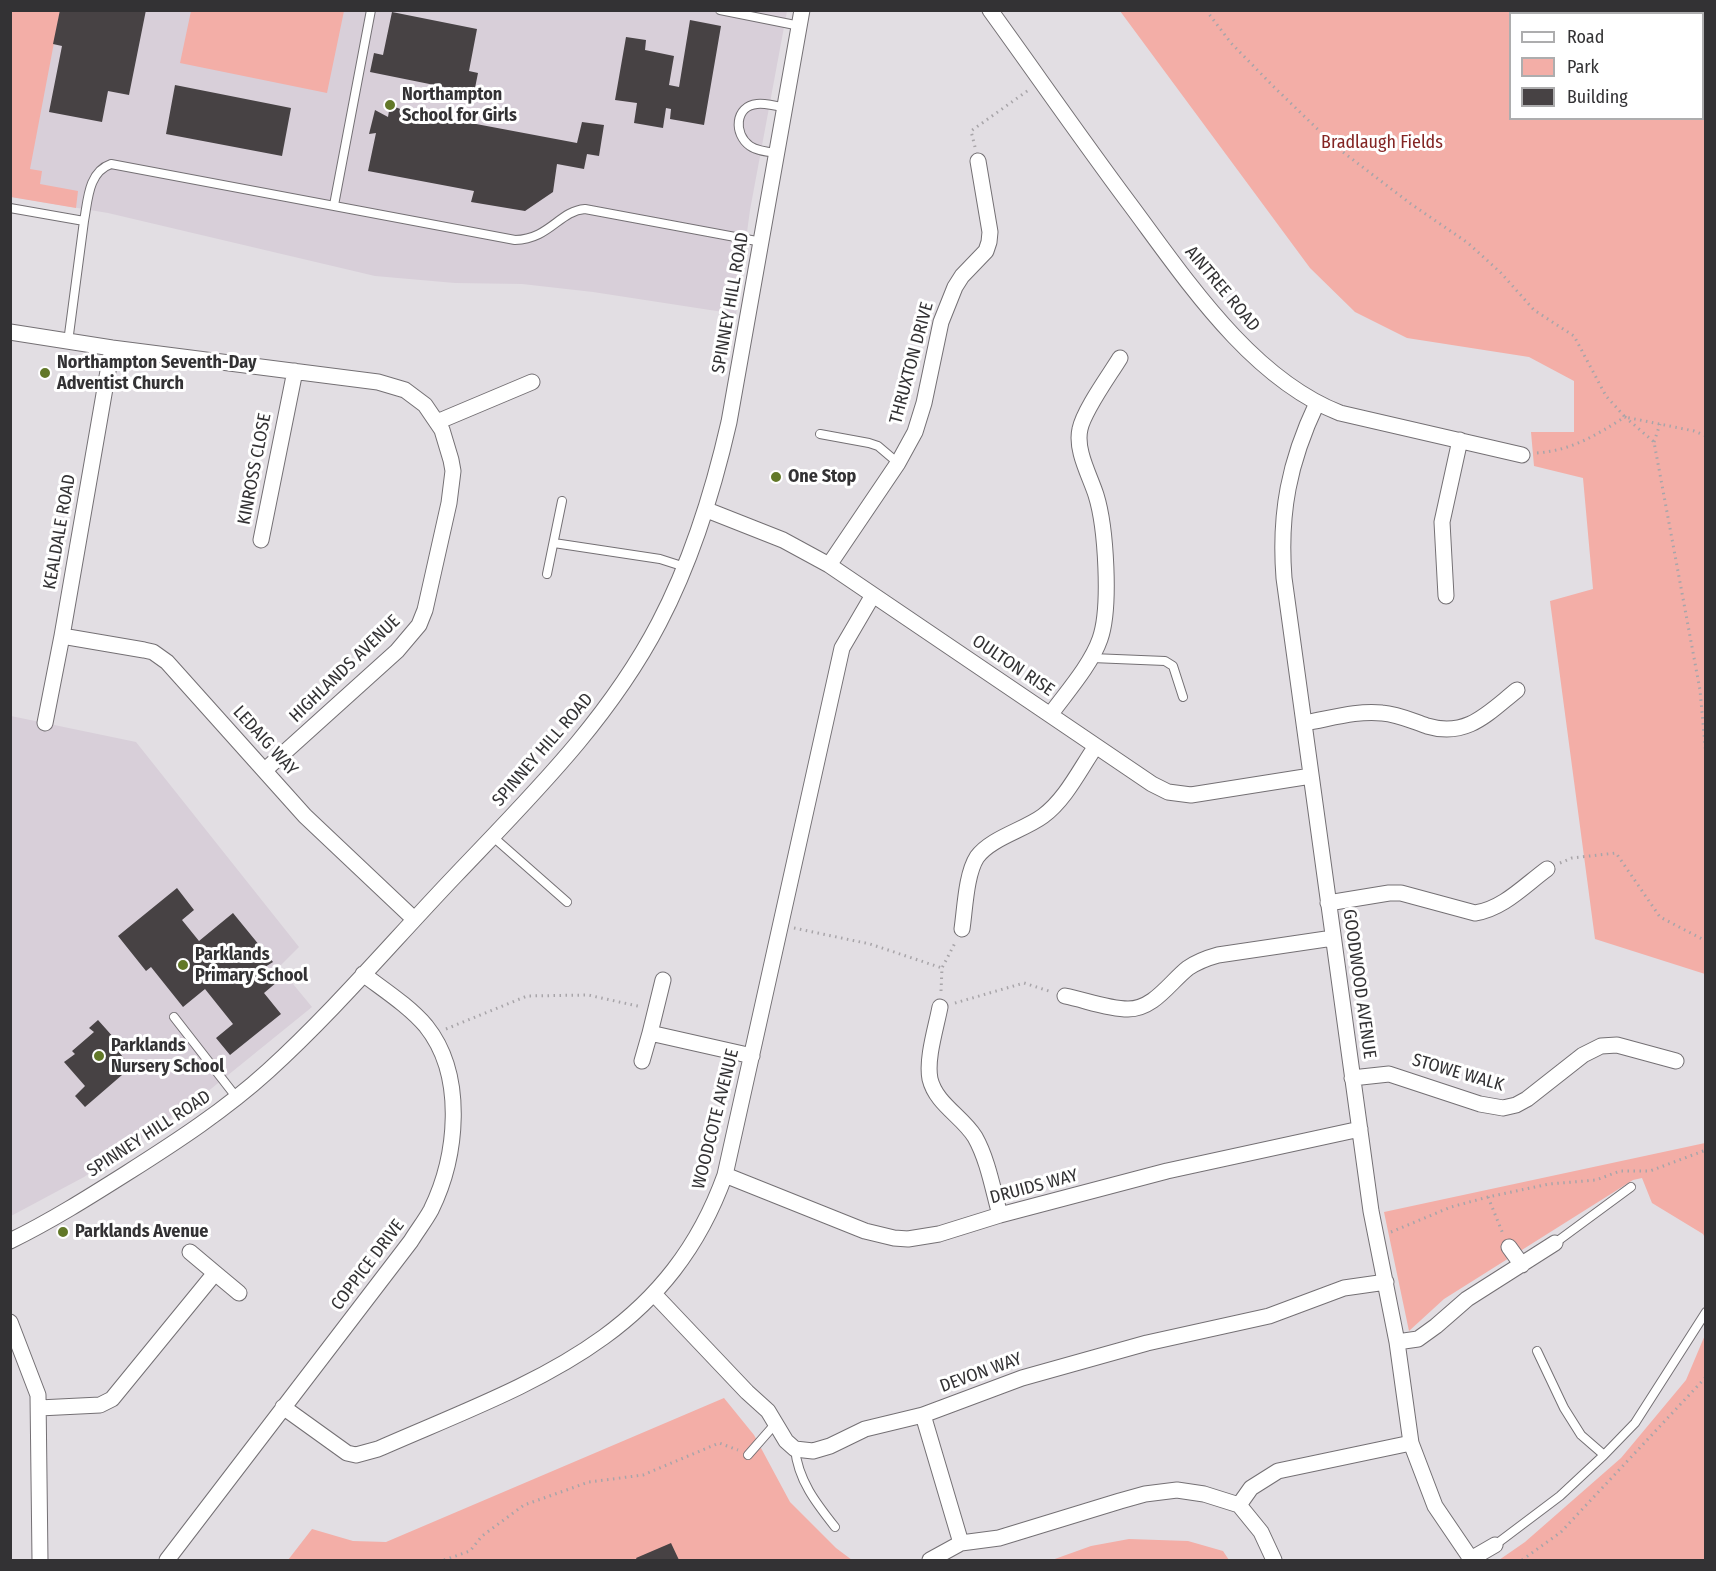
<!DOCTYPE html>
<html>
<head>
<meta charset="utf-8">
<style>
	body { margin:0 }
	#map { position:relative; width:1716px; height:1571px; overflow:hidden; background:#e2dee3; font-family:"Fira Sans Condensed",sans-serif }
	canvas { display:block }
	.frame { position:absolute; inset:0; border:12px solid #333234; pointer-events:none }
	.legend { position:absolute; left:1509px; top:12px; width:195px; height:108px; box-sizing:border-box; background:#fff; border:2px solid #adadae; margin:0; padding:8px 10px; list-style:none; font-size:18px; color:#333234 }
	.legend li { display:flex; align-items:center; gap:12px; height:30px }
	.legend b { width:30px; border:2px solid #adadae }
</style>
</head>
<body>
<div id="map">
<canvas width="1716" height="1571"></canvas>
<div class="frame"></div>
<ul class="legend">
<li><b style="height:8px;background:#fff"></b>Road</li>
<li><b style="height:16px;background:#f3aea7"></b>Park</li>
<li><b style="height:16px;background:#474244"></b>Building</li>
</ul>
</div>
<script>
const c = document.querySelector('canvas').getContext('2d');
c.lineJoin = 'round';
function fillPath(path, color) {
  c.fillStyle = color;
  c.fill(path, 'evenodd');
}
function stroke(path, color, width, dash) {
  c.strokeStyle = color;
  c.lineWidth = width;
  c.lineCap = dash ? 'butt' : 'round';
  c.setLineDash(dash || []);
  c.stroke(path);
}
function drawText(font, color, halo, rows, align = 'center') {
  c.font = font + ' "Fira Sans Condensed",sans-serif';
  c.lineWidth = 6;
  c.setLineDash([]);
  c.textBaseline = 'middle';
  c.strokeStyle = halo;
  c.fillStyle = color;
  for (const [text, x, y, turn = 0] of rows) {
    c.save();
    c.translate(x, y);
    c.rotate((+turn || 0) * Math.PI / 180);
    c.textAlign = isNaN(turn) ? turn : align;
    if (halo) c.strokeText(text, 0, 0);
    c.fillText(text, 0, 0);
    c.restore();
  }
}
fillPath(new Path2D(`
	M10 11H787L750 210 736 314 593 292 522 284 455 283 375 276 108 213 11 197Z
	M11 716 136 742 299 947 279 967 312 1007 196 1101 84 1177 11 1216Z`), '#d8cfd9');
fillPath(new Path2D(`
	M10 11H60L30 169 42 171 40 184 78 191 76 208 11 197Z
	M191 11H344L327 93 180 63Z
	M1120 11H1705V974L1595 939 1550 601 1593 589 1583 478 1534 466 1531 432H1574V381L1529 357 1407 338 1355 312 1310 268ZM1510 14H1702V118H1510Z
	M1705 1143V1238L1703 1234 1652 1203 1642 1178 1633 1180 1444 1299 1409 1331 1384 1212Z
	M1705 1335V1560H1499L1525 1542 1621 1458 1686 1380Z
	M724 1398 754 1435 790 1502 836 1548 852 1560H288L312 1529 353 1541 386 1542Z
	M1129 1539 1188 1541 1223 1551 1229 1560H1052L1091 1546Z`), '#f3aea7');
fillPath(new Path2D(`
	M60 10H146L129 95 108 91 102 122 49 112 62 46 53 44Z
	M392 12 477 29 469 71 478 73 474 93 370 72 374 53 383 55Z
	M690 20 721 26 704 125 670 119 671 109 666 108 663 128 634 123 637 103 615 100 626 37 646 40 645 50 674 56 669 85 679 87Z
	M175 85 291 108 282 156 166 134Z
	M390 105 408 112 407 117 423 119V114L577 143 582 122 604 125 599 156 587 154 584 169 557 164 553 192 525 211 471 202 474 191 368 171 376 133 369 134 375 110 388 117Z
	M177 888 194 910 182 920 199 941 233 913 273 962 265 967 277 982 264 993 281 1014 230 1055 216 1038 233 1024 205 989 183 1007 151 967 146 971 118 936Z
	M98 1020 123 1048 119 1052 126 1061 117 1069 122 1075 85 1107 75 1096 85 1086 64 1062 75 1054 72 1051 94 1032 89 1028Z
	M671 1543 679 1560H637L636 1558Z`), '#474244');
const service = new Path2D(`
	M720 10 800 26
	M777 153C768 152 757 151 750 146 733 134 735 106 757 104 766 103 777 106 785 108
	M334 205 371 10
	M10 208 84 221 68 342
	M84 221C88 200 88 172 111 164L515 240C550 239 559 211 585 209L762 242
	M820 434 869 443 878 446 898 463
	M554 543 660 559 685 567
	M547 574 562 501
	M1092 658 1165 661 1173 666 1183 697
	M492 836 567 902
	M174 1017 237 1098
	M1555 1243 1631 1187
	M1537 1351 1564 1408 1581 1435 1604 1455
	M795 1449C798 1480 816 1503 835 1527
	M748 1455 776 1423
	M1495 1545 1560 1496 1604 1455 1635 1423 1706 1312`);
const minor = new Path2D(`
	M990 10C1037 75 1082 140 1129 203 1185 278 1250 378 1340 413L1522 455
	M10 332 112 348 378 382 405 390 425 405 442 430 451 460 453 471 449 503 425 610 419 625 397 651 265 770
	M1317 403C1289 462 1279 513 1284 578L1371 1211 1397 1342 1411 1443 1435 1506 1471 1559
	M437 422 532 382
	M707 510 783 540 829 565 1152 784 1168 792 1191 795 1311 776
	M261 540 295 371
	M829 565 898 463 915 432 924 403 941 322 955 287 962 276 986 251 989 242 990 232 978 161
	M1446 596 1442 522 1460 440
	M62 636 144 650 153 652 167 662 305 816 414 919
	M1050 715C1066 693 1091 665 1100 639 1111 608 1106 527 1096 495 1090 476 1075 450 1080 429 1084 410 1109 376 1120 358
	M45 723 62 636 112 348
	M1304 723C1329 719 1357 710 1382 713 1398 714 1412 721 1427 726 1467 738 1488 713 1517 690
	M1328 903 1389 893H1401L1475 913C1503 909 1525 885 1547 869
	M962 929C965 909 966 874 977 857 991 838 1024 830 1043 816 1066 799 1080 769 1096 746
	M1065 996C1085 1000 1108 1009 1128 1009 1154 1009 1170 982 1188 968 1197 962 1207 958 1218 955L1333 938
	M940 1007C936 1028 926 1059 930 1079 936 1104 962 1116 975 1137 988 1160 993 1190 1000 1215
	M650 1033 663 980
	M642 1061 650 1033 752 1056
	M1352 1078 1389 1074 1480 1104 1503 1108 1516 1105 1527 1099 1583 1055 1601 1046 1617 1045 1676 1061
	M725 1175 865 1231 894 1238 908 1239 939 1234 1000 1215 1167 1171 1360 1129
	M10 1241C51 1221 89 1197 127 1173 176 1142 225 1110 268 1071 334 1011 393 941 455 876 530 797 608 721 659 623 692 560 713 492 729 422L802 10
	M1509 1247 1522 1265
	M190 1252 215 1273
	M654 1294 747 1392 768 1411 786 1441 795 1449 813 1451 830 1446 865 1429 923 1415 1022 1378 1147 1343 1269 1316 1344 1288 1386 1282
	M10 1322 38 1395 40 1560
	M1397 1342 1418 1339 1436 1326 1467 1299 1555 1243
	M283 1407 347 1453 356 1455 378 1449C526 1384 665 1342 725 1175L842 648 873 595
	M39 1408 100 1405 112 1399 215 1273 239 1293
	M923 1415 961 1543
	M1239 1505 1251 1488 1278 1471 1411 1443
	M167 1560 411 1241C417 1231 425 1221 431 1210 457 1157 466 1076 426 1026 409 1006 384 990 363 974
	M930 1560 961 1543 999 1538 1120 1501 1145 1494 1177 1490 1204 1494 1239 1505 1261 1532 1274 1560
	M1469 1560 1495 1545`);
stroke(service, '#747074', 10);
stroke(minor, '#747074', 17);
stroke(new Path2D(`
	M1206 10 1231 43 1273 86 1335 146 1411 204 1468 243 1501 273 1534 310 1574 336 1606 396 1625 417 1694 431 1706 436
	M975 147 971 131 1030 89
	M1654 442 1660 424
	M1537 453C1573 450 1596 435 1625 417L1654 442 1700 690 1706 756
	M1560 863 1572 858 1616 853 1660 917 1706 941
	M794 928 870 944 942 968
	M941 991 942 968 956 941
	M955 1003 1024 983 1052 992
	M446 1029 527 996 588 995 642 1007
	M1488 1197 1503 1234
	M1391 1232 1451 1207 1488 1197 1549 1184 1596 1180 1620 1171H1650L1706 1150
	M444 1560 470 1551 482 1536 524 1505 589 1482 643 1475 719 1443 738 1450
	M1522 1560 1561 1532 1706 1377`), '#a8a5a9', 3, [1.5, 4.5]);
stroke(service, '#fff', 8);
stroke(minor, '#fff', 15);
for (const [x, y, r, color] of [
	[390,105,6,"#627828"],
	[45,373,6,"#627828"],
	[776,477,6,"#627828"],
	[183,965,6,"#627828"],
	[99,1056,6,"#627828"],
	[63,1232,6,"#627828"]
]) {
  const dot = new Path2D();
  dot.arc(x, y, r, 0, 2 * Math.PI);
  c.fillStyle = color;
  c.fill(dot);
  stroke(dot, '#fff', 2);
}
drawText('bold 18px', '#333234', '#fff', [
	["Northampton",402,95],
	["School for Girls",402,116],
	["Northampton Seventh-Day",57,363],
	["Adventist Church",57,384],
	["One Stop",788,477],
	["Parklands",195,955],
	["Primary School",195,976],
	["Parklands",111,1046],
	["Nursery School",111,1067],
	["Parklands Avenue",75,1232]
], 'left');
drawText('18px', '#832523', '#fff', [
	["Bradlaugh Fields",1382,143]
]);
drawText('18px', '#333234', '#fff', [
	["AINTREE ROAD",1222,289,50],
	["SPINNEY HILL ROAD",731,303,-80],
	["THRUXTON DRIVE",912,363,-75],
	["KINROSS CLOSE",255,469,-79],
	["KEALDALE ROAD",60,532,-80],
	["OULTON RISE",1013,666,34],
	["HIGHLANDS AVENUE",345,669,-44],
	["LEDAIG WAY",265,741,48],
	["SPINNEY HILL ROAD",543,750,-49],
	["GOODWOOD AVENUE",1359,984,82],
	["STOWE WALK",1458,1073,16],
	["WOODCOTE AVENUE",716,1119,-76],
	["SPINNEY HILL ROAD",149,1134,-33],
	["DRUIDS WAY",1034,1187,-15],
	["COPPICE DRIVE",368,1265,-53],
	["DEVON WAY",981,1373,-20]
]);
</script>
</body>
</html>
